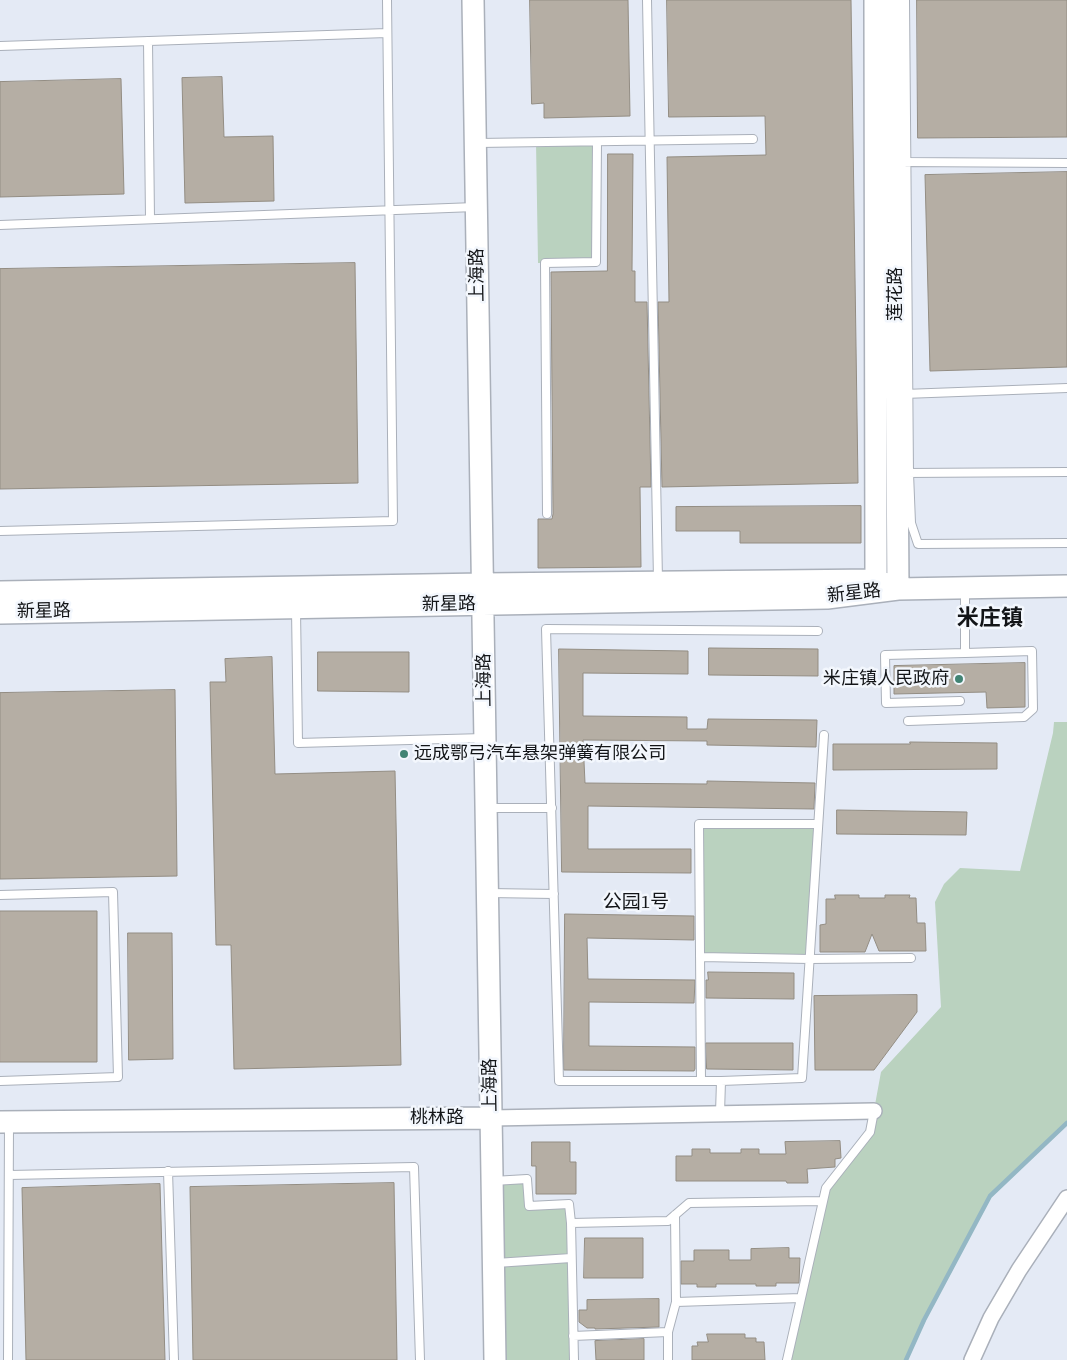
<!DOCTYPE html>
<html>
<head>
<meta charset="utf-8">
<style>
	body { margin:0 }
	canvas { display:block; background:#e4eaf5 }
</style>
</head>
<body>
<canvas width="1067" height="1360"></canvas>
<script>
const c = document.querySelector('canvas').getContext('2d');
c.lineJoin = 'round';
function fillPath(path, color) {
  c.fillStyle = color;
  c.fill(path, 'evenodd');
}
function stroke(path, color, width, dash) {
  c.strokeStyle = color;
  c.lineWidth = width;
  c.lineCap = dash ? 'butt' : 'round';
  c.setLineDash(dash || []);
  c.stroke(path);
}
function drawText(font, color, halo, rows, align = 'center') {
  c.font = font + ' "Source Serif 4","Noto Sans SC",serif';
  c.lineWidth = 5;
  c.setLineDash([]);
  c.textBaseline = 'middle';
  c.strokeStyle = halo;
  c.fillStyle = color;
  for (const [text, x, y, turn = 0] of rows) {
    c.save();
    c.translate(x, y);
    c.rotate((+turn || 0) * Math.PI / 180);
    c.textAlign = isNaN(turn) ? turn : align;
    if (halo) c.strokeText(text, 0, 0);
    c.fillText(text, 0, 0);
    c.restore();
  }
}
fillPath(new Path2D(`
	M536 142H597L596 262 538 263Z
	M1054 722H1067V1123L990 1196 924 1320 906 1360H787L826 1188 870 1132 881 1072 941 1007 935 902 944 884 960 868 1020 871 1053 733Z
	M699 824H818L810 959 700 957Z
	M527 1179 529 1205 569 1204 573 1360H495L492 1181Z`), '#bad2bf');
stroke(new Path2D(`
	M906 1360 924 1320 990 1196 1067 1123`), '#93b7c4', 4.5);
const building = new Path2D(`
	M530 0H628L630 116 544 118V103L532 104Z
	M667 0H851L858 483 662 487 658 302H669L667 157 766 155 765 116 669 117Z
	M917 0H1067V137L918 138Z
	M222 77 224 137 273 136 274 201 185 203 182 78Z
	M121 79 124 194 0 197V82Z
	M608 154H633L632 271H635V302H647L651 487H640L641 567 538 568V519H552L553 514 551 272 607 271Z
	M1067 172V367L930 371 925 175Z
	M355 263 358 483 0 489V269Z
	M861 506V543H740V531H676V507Z
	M709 648 818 649V676L709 675Z
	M559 649 688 651V674L583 673V716L687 717V729H707L708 719 817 720 816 747 707 745V741L583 740 585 783 707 784V781L815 783 814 809 588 806V849H691V873L562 872Z
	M318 652H409V692L318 691Z
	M272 657 275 774 395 771 401 1065 234 1069 231 945H216L210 682H226L225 659Z
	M1025 663V707L987 708 986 692 894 694V666Z
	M175 690 177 876 0 879V693Z
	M910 742 997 743V769L833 770V744H910Z
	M837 810 967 812 966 835 837 834Z
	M835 895H859V898H885V895H910L909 898H916L917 923H925L926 951H879L872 934 865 952H820V925L826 924V899H835Z
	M0 911H97V1062H0Z
	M565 914 694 916V940L587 938 588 979 695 980 694 1003 589 1002V1046L695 1047V1069L694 1071 564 1070Z
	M128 933H172L173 1059 129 1060Z
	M708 972 794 973V999L706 998V980H708Z
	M917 995V1012L874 1070H815L814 996Z
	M706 1043H793V1070L707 1069Z
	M840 1141 841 1158 835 1159V1167L807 1169 808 1183H787L786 1181H676V1156H692V1149H710V1153H741V1149H759V1154H786L785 1142Z
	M532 1142H570V1162H576V1194H536V1166H532Z
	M394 1183 397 1360H193L190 1187Z
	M160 1184 165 1360H26L22 1188Z
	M585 1238H643V1278H584Z
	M789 1248V1258H800L799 1283H776V1286H756V1284H716V1287H697V1284H681V1261H694V1250H729V1260H751V1249Z
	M659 1299V1327L595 1329V1328H587L579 1322V1310H587V1300Z
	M707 1334H745V1338H756V1342H764L765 1360H692V1346H698L697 1342H708Z
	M644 1339V1360H596L595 1341Z`);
fillPath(building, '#b5aea4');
stroke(building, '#938d83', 1);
const lane = new Path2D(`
	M647 0 658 580
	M905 0 909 473 911 523 918 544 1067 543
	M148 41 150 219
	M0 46 387 33
	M478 143 753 139
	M902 162 1067 163
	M0 225 475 207
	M904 394 1067 388
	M904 473 1067 472
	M547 514 545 263 596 262 597 142
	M0 531 393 521 387 0
	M296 610 298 743 484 738
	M960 701 886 703 885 655 965 653V590
	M908 721 1024 717 1033 709 1032 651 965 653
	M489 808H552
	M489 893 554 894
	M0 895 113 892 118 1077 0 1081
	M700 957 810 959 911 958
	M701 1081 699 824H818
	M721 1081 802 1078 824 735
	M720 1113 721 1081H559L546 629 818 631
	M168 1171 174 1360
	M9 1175 414 1167 420 1360
	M493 1181 527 1179 529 1206 569 1204 571 1223
	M675 1215 676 1302
	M496 1263 571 1258
	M668 1332V1360
	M573 1336 668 1332 676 1302 801 1298
	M8 1360 9 1124
	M574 1360 571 1223 668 1221 689 1203 823 1201
	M787 1360 826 1188 870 1132 874 1111`);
const street = new Path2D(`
	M491 1118 874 1111
	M972 1360 991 1318 1019 1270 1067 1198`);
const secondary = new Path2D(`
	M473 0 495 1360
	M875 0 876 580
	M0 592 483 584 876 580 898 589 1067 586
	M0 613 827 598 898 589 894 0
	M0 1122 491 1118`);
stroke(lane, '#aab0ba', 10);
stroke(street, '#aab0ba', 18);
stroke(secondary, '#aab0ba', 24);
stroke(lane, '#fff', 8);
stroke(street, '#fff', 15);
stroke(secondary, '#fff', 21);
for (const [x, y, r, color] of [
	[959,679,5,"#428474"],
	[404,754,5,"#428474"]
]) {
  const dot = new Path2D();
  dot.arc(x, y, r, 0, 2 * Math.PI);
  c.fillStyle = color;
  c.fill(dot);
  stroke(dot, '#f3f7fd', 2);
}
drawText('18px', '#131518', '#f3f7fd', [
	["上海路",478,275,-91],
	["莲花路",896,294,-90],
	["新星路",854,594,-6],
	["新星路",449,605,-1],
	["新星路",44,612,-1],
	["上海路",485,680,-91],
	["上海路",491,1085,-91],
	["桃林路",437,1118]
]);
drawText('18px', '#131518', '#f3f7fd', [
	["米庄镇人民政府",949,679],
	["远成鄂弓汽车悬架弹簧有限公司",414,754,"left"]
], 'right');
drawText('19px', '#131518', '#f3f7fd', [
	["公园1号",636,903]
]);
drawText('bold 22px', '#131518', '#f3f7fd', [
	["米庄镇",990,619]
]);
</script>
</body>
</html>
